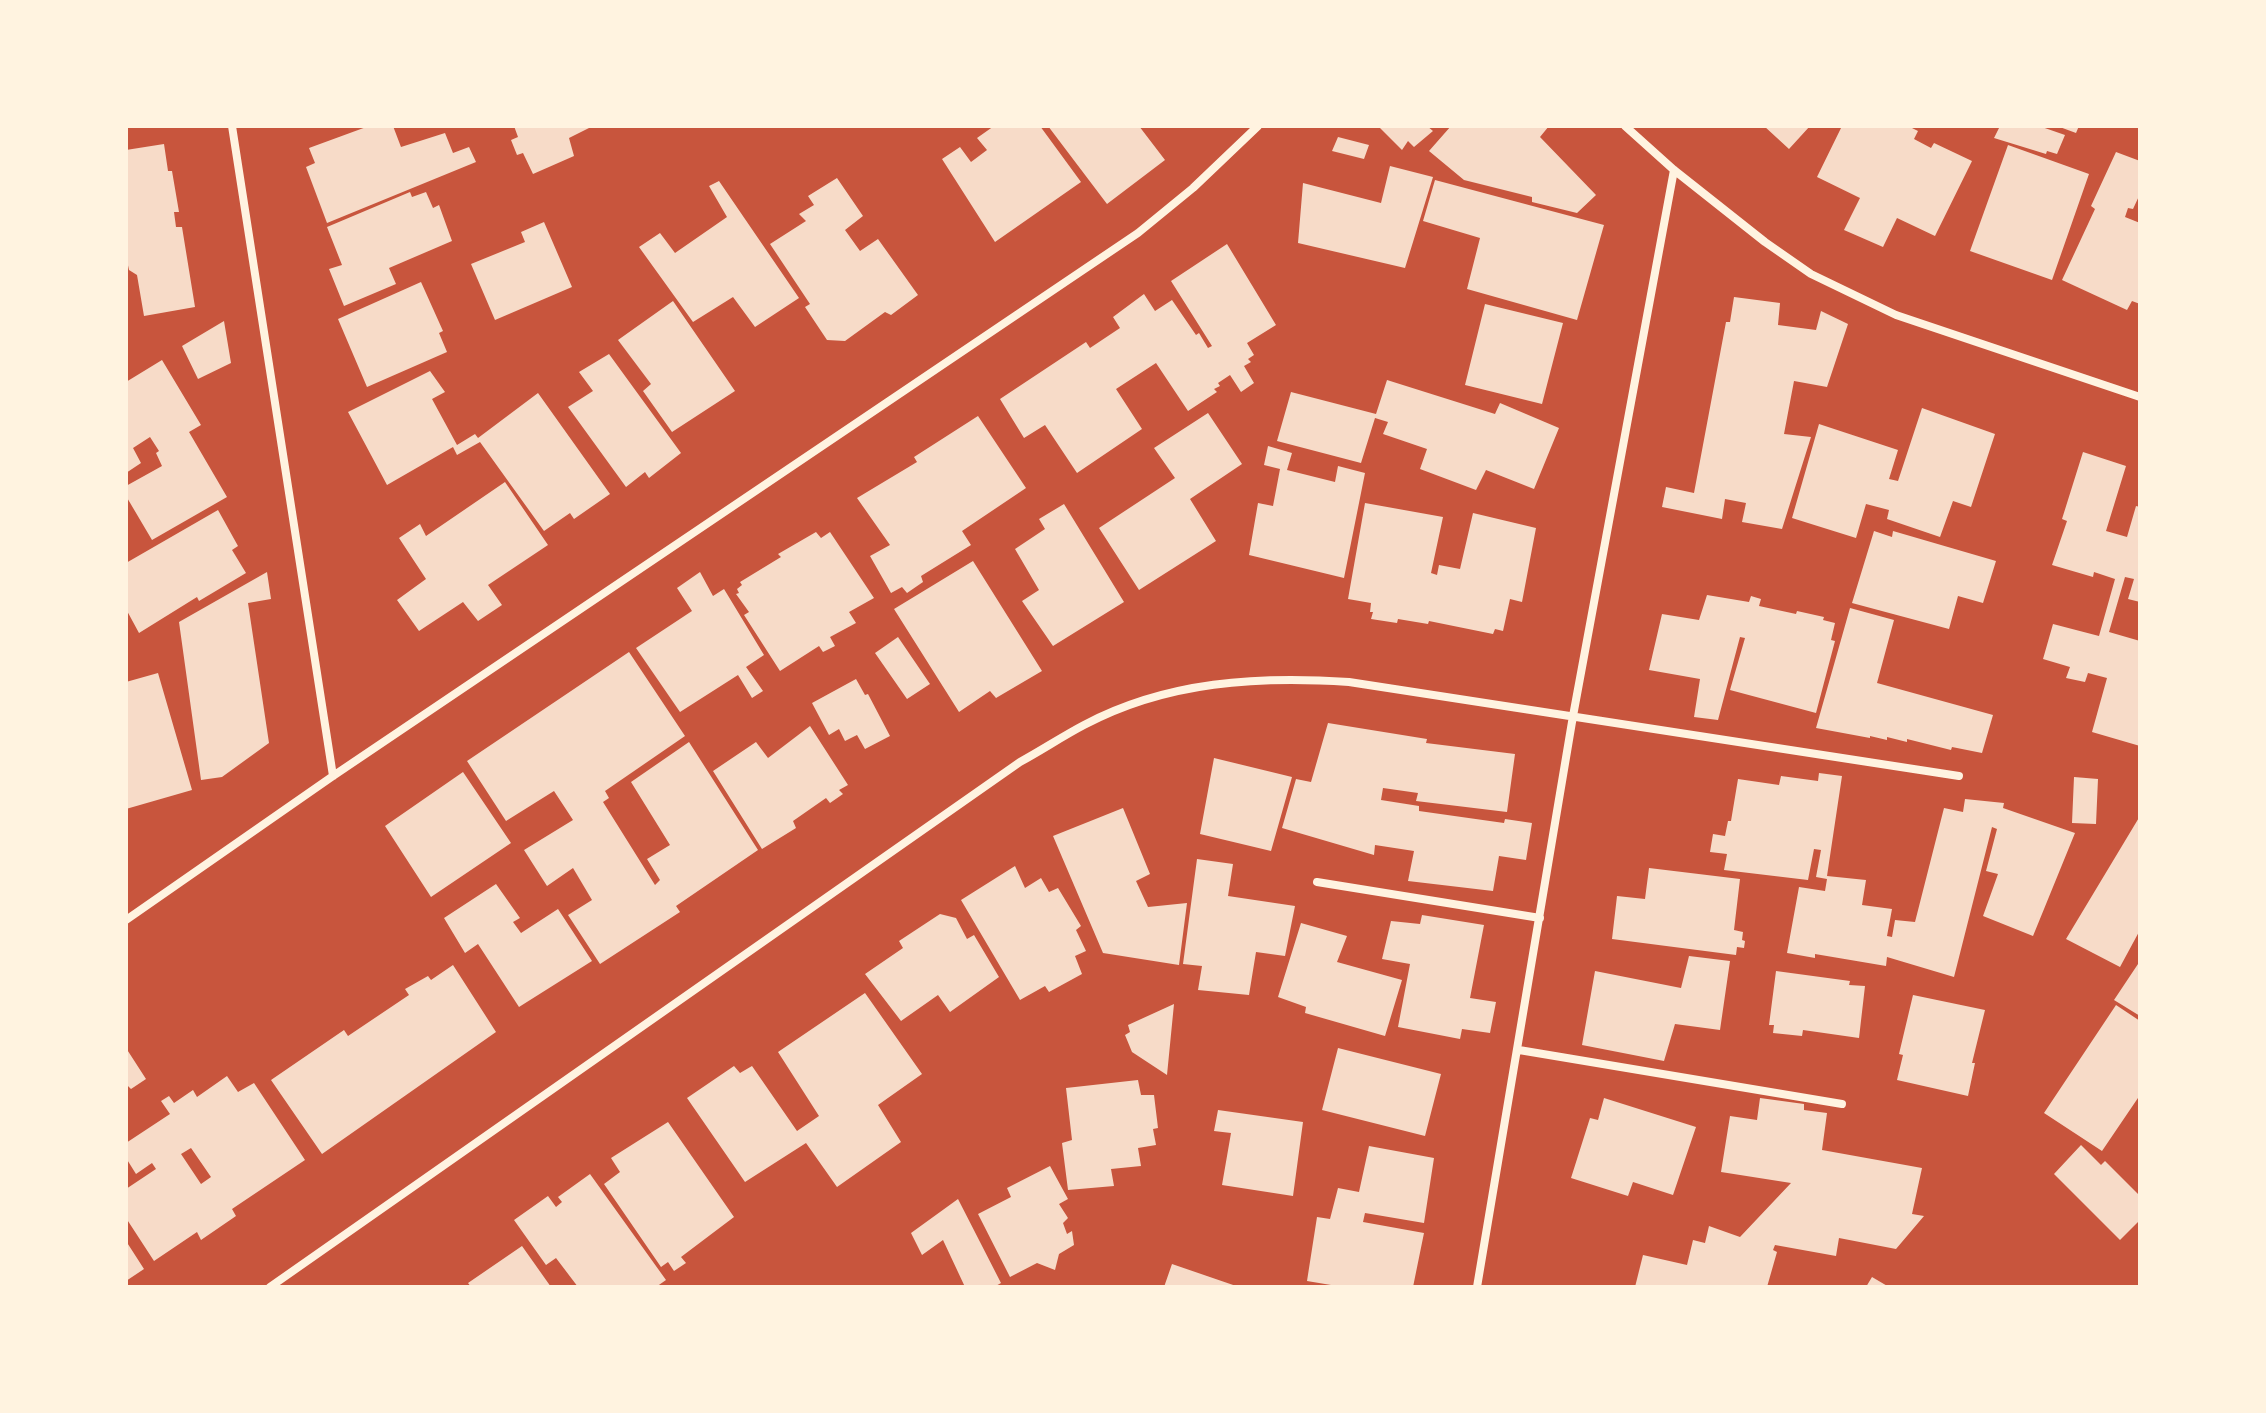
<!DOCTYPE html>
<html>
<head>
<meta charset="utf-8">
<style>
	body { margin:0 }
	#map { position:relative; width:2266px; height:1413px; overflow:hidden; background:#c8553d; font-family:Karla,sans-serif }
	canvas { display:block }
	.frame { position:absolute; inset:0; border:128px solid #fff3e0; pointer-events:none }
</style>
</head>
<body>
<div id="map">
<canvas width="2266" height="1413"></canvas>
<div class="frame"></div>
</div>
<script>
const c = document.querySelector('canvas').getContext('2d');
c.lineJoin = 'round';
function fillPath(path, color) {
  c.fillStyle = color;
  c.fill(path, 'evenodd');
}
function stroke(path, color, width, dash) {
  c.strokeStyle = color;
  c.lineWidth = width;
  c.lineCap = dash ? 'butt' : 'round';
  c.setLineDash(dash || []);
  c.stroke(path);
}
fillPath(new Path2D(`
	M369 126H393L401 147 445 133 453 153 469 147 476 162 327 223 306 167 315 163 309 148Z
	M514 126H593L569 138 574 156 533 174 523 153 517 155 511 140 518 137Z
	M994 126H1040L1081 182 995 242 942 159 960 147 971 162 987 150 977 138Z
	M1048 126H1139L1165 160 1107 204Z
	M1378 126H1427L1433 131 1414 147 1408 141 1402 150Z
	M1451 126H1549L1540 137 1596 195 1577 213 1532 202V197L1464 180 1429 151Z
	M1764 126H1810L1789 149Z
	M1842 126H1908L1918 131 1914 139 1931 148 1934 143 1972 161 1935 236 1897 218 1883 247 1844 230 1860 198 1817 177Z
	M2000 126H2039L2065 135 2057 154 2047 151 2046 154 1994 138Z
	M2057 126H2079L2076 133Z
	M1338 137 1369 145 1364 159 1332 151Z
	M164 144 168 171H172L179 212H174L176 227H182L195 307 144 316 137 275 129 270 126 256V150Z
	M2008 145 2089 174 2052 280 1970 251Z
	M2116 152 2140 161V194L2133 209 2128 208 2125 217 2140 223V304L2132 301 2127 310 2062 280 2095 209 2091 206Z
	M1390 166 1433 177 1405 268 1298 243 1303 183 1381 203Z
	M837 178 863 216 845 230 860 251 878 239 918 295 891 315 885 312 845 341 827 340 805 307 810 304 770 244 806 221 799 214 814 205 808 196Z
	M1435 180 1604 225 1577 320 1467 289 1480 238 1423 221Z
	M719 181 799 298 755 327 733 297 693 322 639 247 660 233 675 253 727 217 709 186Z
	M410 192 412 197 426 192 433 208 439 205 452 241 389 268 396 284 344 306 329 269 342 265 327 227Z
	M544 222 572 287 495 320 471 264 525 242 521 232Z
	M1227 244 1276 325 1247 343 1254 355 1248 359 1251 362 1244 366 1254 383 1241 392 1230 375 1218 383 1220 386 1214 389 1217 392 1188 411 1156 363 1116 389 1142 429 1077 473 1045 425 1024 438 1000 399 1086 342 1090 348 1120 328 1113 317 1144 294 1155 311 1172 300 1196 335 1199 333 1208 348 1212 346 1171 281Z
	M421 282 443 331 439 333 447 352 367 387 338 319Z
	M1734 297 1780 303 1778 325 1816 330 1821 311 1848 324 1827 387 1794 381 1784 434 1811 437 1782 529 1742 522 1746 503 1725 499 1722 519 1662 507 1666 487 1694 493 1726 322H1730Z
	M673 301 735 391 672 432 643 391 651 384 618 340Z
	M1485 304 1563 323 1542 404 1465 385Z
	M224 321 231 363 198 379 182 346Z
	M609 354 681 453 649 478 645 472 626 487 568 407 593 391 579 372Z
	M162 360 201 425 189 432 227 497 152 540 126 496V486L162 466 156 453 159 451 150 437 133 448 141 463 126 473V382Z
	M430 371 445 392 432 399 457 445 475 434 478 438 538 393 610 494 574 519 570 513 544 531 480 442 457 455 453 447 387 485 348 412Z
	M1387 380 1495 414 1500 403 1559 428 1534 489 1486 470 1476 490 1420 469 1427 449 1383 434 1388 422 1375 418 1361 463 1277 441 1291 392 1376 414Z
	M1922 408 1995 434 1971 507 1953 501 1940 537 1887 519 1889 510 1866 504 1856 538 1792 518 1819 424 1898 450 1889 479 1898 481Z
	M1208 413 1242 464 1190 499 1216 541 1139 590 1099 528 1175 478 1154 448Z
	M978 416 1026 488 962 531 971 545 921 576 923 582 907 593 902 587 891 593 870 556 890 545 857 498 917 462 914 457Z
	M1268 446 1292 453 1287 470 1335 482 1338 466 1365 473 1344 578 1249 555 1258 503 1273 506 1280 469 1264 465Z
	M2083 452 2126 466 2106 531 2127 537 2136 506 2140 507V602L2128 599 2134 579 2125 577 2109 632 2140 641V746L2092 732 2107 678 2088 673 2085 682 2066 678 2070 667 2043 659 2053 624 2099 636 2115 579 2094 572 2093 577 2052 565 2067 521 2062 519Z
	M505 482 548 545 488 585 502 605 478 621 463 602 419 631 397 600 426 579 399 538 420 524 426 536Z
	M1365 503 1443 517 1431 573 1437 575 1439 565 1460 569 1473 513 1536 528 1522 602 1510 599 1503 631 1495 629 1493 634 1429 621 1428 624 1398 619 1397 623 1371 619 1373 612H1370L1371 603 1348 599Z
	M1064 504 1124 602 1053 646 1022 601 1039 590 1015 549 1045 529 1039 519Z
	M218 510 238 546 232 550 246 573 199 601 197 597 139 633 126 609V563Z
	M1874 531 1892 537 1893 531 1996 561 1983 603 1958 596 1949 629 1852 603Z
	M816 532 821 538 830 532 874 598 849 612 856 623 830 637 835 646 823 652 819 646 780 671 744 615 749 612 736 594 739 593 737 589 742 585 740 582 781 557 778 554Z
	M973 561 1042 671 996 698 990 691 959 712 894 609Z
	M267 572 271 599 248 603 269 743 222 777 201 780 179 622Z
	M700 572 713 596 724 589 764 655 746 667 763 691 752 698 738 675 680 712 636 648 692 611 677 588Z
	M1707 595 1749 602 1751 596 1761 599 1759 606 1796 614 1797 611 1824 617 1823 620 1835 623 1831 640 1835 641 1816 713 1730 690 1745 638 1740 637 1718 720 1694 717 1700 679 1649 670 1662 614 1699 620Z
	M1850 608 1894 620 1877 683 1993 715 1982 753 1952 747 1951 750 1907 739V742L1887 737V740L1870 736V738L1816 728Z
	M898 637 930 684 907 699 875 653Z
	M629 652 685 736 605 791 609 798 603 802 655 885 660 880 647 859 670 845 631 782 689 742 758 850 676 906 680 912 600 964 568 915 592 900 573 868 547 886 524 850 573 820 554 791 506 821 467 761Z
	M158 673 192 790 126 809V682Z
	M856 679 865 695 868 694 890 736 865 749 857 735 845 741 839 729 829 735 812 703Z
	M1328 723 1427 739 1426 743 1515 754 1507 812 1416 801 1418 793 1383 788 1381 800 1419 806V811L1504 823 1505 819 1532 823 1526 860 1499 856 1493 891 1408 881 1414 851 1375 845 1374 855 1282 828 1296 779 1311 782Z
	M810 726 848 785 839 790 843 794 830 803 826 798 793 821 796 828 762 849 713 771 756 742 768 758Z
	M1214 758 1292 777 1271 851 1200 834Z
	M463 772 511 843 431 897 385 826Z
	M1819 773 1842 776 1827 876 1866 880 1862 905 1892 909 1887 936 1892 937 1895 920 1915 922 1944 808 1963 812 1965 799 2004 803 2003 808 2075 833 2033 936 1983 916 1998 874 1986 871 1997 829 1992 827 1954 977 1887 957 1886 966 1815 954V958L1787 953 1799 887 1825 891 1827 879 1816 877 1821 850 1814 849 1808 880 1724 870 1727 854 1710 852 1713 834 1725 836 1728 821H1731L1738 779 1779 785 1781 776 1818 781Z
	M2074 777 2098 779 2096 824 2072 823Z
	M1123 808 1150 874 1136 881 1148 907 1187 903 1179 965 1103 953 1053 836Z
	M2140 816V930L2120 967 2066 939Z
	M1197 859 1233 864 1228 896 1295 906 1285 956 1256 952 1249 995 1198 990 1202 966 1183 964Z
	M1015 866 1025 888 1041 878 1049 892 1058 888 1081 926 1076 930 1086 951 1075 956 1082 974 1049 992 1045 986 1020 1000 961 900Z
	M1649 868 1740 879 1734 930 1743 932 1742 940 1745 941 1744 948 1737 947 1736 955 1612 939 1617 896 1645 899Z
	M496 884 520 918 513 922 521 933 558 909 592 961 519 1007 478 944 465 953 444 918Z
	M940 914 956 918 967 939 974 935 999 977 950 1012 938 995 901 1021 865 974 903 948 899 941Z
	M1422 915 1484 925 1470 998 1496 1002 1490 1033 1462 1029 1460 1039 1398 1027 1410 964 1382 959 1391 921 1420 924Z
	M1301 923 1347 936 1337 962 1402 980 1385 1036 1305 1013 1306 1007 1278 997Z
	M1689 956 1730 961 1720 1030 1675 1024 1664 1061 1582 1045 1595 971 1681 988Z
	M2140 961V1016L2114 1000Z
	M453 965 496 1032 322 1154 271 1080 344 1030 348 1036 409 995 405 989 428 976 431 980Z
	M1776 971 1850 981 1849 985 1865 986 1859 1038 1803 1030 1802 1036 1773 1033 1774 1025H1769Z
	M865 993 922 1074 878 1105 901 1142 837 1187 806 1143 745 1182 687 1098 734 1066 740 1073 752 1066 797 1131 819 1116 778 1052Z
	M1913 995 1985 1010 1972 1063H1975L1968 1096 1897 1080 1903 1055 1899 1054Z
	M1174 1004 1167 1075 1132 1052 1125 1035 1130 1032 1128 1025Z
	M2116 1005 2140 1021V1095L2102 1151 2044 1113Z
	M126 1048 146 1079 131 1089 126 1084Z
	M1338 1048 1441 1074 1425 1136 1322 1110Z
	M227 1076 238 1092 254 1083 305 1160 232 1209 236 1216 201 1240 197 1232 154 1261 126 1218V1189L156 1169 152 1163 136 1174 126 1158V1143L170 1114 161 1101 169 1096 174 1103 193 1090 197 1097ZM191 1148 211 1177 201 1184 181 1154Z
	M1138 1080 1141 1095H1154L1158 1128 1153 1129 1156 1145 1138 1148 1141 1166 1111 1169 1114 1186 1068 1190 1062 1143 1072 1140 1066 1088Z
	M1604 1098 1696 1127 1673 1195 1633 1182 1628 1196 1571 1178 1590 1118 1598 1120Z
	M1760 1098 1804 1104V1110L1827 1113 1822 1150 1922 1168 1912 1214 1924 1216 1896 1249 1839 1238 1836 1256 1775 1245 1773 1250 1777 1252 1767 1287H1635L1643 1255 1687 1265 1693 1240 1705 1243 1709 1226 1740 1237 1791 1183 1721 1172 1730 1116 1757 1120Z
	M1218 1110 1303 1122 1293 1196 1222 1185 1231 1133 1214 1131Z
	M668 1122 734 1217 681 1257 686 1263 674 1271 668 1262 661 1267 604 1184 620 1172 611 1158Z
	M2081 1145 2101 1165 2105 1161 2140 1196V1220L2120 1240 2054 1174Z
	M1369 1146 1434 1158 1424 1223 1365 1213 1363 1222 1424 1233 1413 1287H1343L1307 1281 1317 1217 1330 1219 1338 1188 1359 1192Z
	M1050 1166 1068 1199 1059 1204 1068 1218 1063 1223 1067 1234 1072 1231 1074 1245 1059 1254 1055 1270 1037 1263 1010 1277 978 1214 1011 1197 1007 1188Z
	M590 1174 666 1280 656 1287H578L556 1258 546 1265 514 1220 548 1196 556 1207 562 1202 558 1197Z
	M958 1199 1001 1283 994 1287H965L943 1240 922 1255 911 1233Z
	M126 1241 144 1269 126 1281Z
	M522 1246 551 1287H471L468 1283Z
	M1172 1264 1239 1287H1164Z
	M1872 1277 1889 1287H1866Z`), '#f7dbc8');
stroke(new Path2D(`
	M232 126 333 776
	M1625 126 1674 170 1765 242 1811 274 1896 315 2140 397
	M1317 882 1540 918
	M126 920 333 776 1138 233 1193 188 1258 126
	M1519 1050 1842 1104
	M270 1287 1020 762C1042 750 1063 736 1084 725 1167 681 1258 676 1349 682L1959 776
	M1477 1287 1573 716 1674 170`), '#fff3e0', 8);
</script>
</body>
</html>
